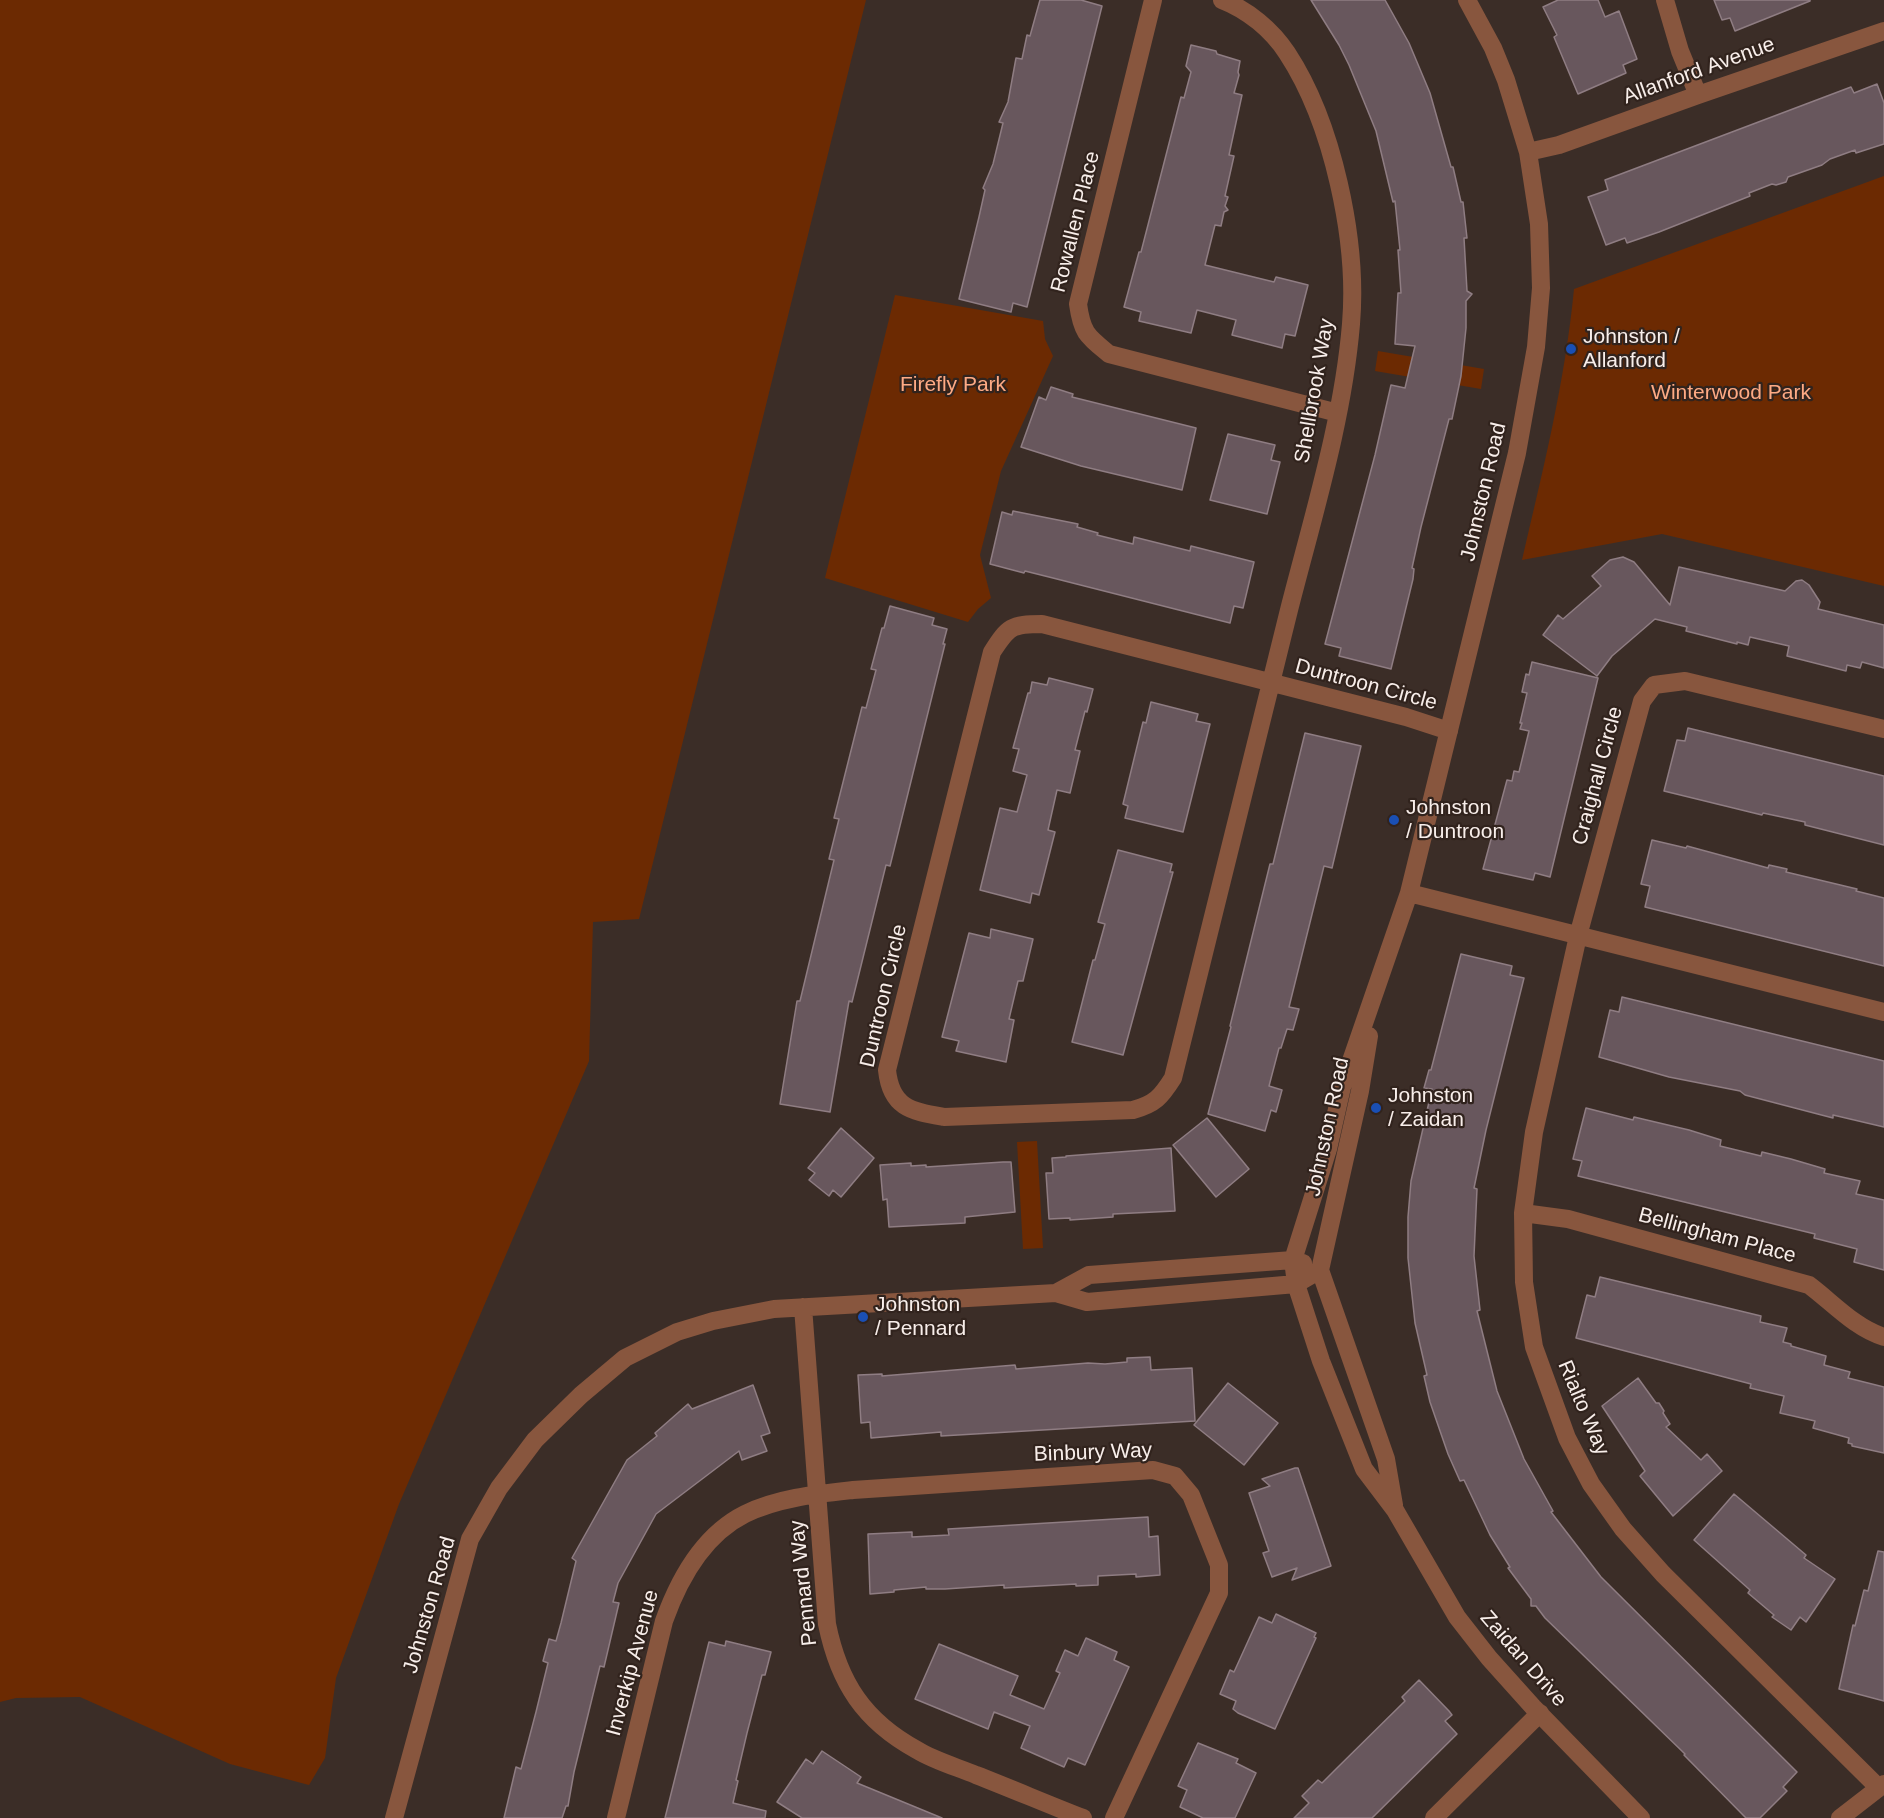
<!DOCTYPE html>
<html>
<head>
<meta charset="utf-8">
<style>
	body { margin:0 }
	canvas { display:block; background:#3b2d27 }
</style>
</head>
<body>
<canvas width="1884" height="1818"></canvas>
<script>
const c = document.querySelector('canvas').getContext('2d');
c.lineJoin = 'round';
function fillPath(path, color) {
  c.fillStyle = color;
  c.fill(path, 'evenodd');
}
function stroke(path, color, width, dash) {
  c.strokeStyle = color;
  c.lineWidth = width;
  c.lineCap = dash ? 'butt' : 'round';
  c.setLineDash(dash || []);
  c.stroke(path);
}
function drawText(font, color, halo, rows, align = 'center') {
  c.font = font + ' Arial,sans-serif';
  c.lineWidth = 4.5;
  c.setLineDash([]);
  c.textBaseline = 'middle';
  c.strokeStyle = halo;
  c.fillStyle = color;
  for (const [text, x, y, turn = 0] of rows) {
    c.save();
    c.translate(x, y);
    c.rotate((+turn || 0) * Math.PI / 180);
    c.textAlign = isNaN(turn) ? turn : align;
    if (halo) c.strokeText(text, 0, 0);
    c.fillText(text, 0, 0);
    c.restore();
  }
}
fillPath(new Path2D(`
	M0 0H866L639 919 593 922 589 1061 399 1504 336 1678 325 1758 309 1785 230 1764 80 1697 16 1698 0 1702Z
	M1884 176V586L1662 534 1522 560C1543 470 1565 382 1574 289Z
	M895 295 1043 321 1045 339 1053 356 1001 471 980 555 991 598 978 609 968 622 825 578Z
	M1378 351 1484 369 1481 389 1375 371Z
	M1037 1141 1043 1248 1023 1249 1017 1142Z`), '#6c2a02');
const building = new Path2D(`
	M1040 0H1081L1102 6 1027 307 1013 303 1011 312 959 299 979 217 985 190 983 188 993 164 1003 123 999 122 1008 102 1016 58 1022 59 1027 35 1030 36Z
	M1311 0H1385L1409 43 1430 93 1451 167H1453L1461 202H1463L1467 238H1464L1467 291 1472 294 1466 301V328L1461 376 1452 419H1449L1421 527 1412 568 1414 569 1413 579 1391 669 1339 656 1341 648 1325 644 1375 455 1391 385 1405 388 1415 346 1395 344 1398 293H1401L1398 250H1400L1395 201 1393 202 1376 131 1349 65 1339 45Z
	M1558 0H1598L1605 17 1619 11 1637 59 1623 65 1626 73 1578 94 1554 37 1557 35 1543 7Z
	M1714 0H1810V1L1735 31 1730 18 1722 20Z
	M1191 45 1216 51 1217 54 1240 61 1238 72 1239 75 1234 93 1242 95 1229 155 1234 156 1225 196 1228 197 1225 206 1228 210 1224 212 1221 226 1215 225 1205 265 1274 282 1276 277 1308 285 1295 336 1285 334 1282 348 1232 335 1236 320 1197 310 1191 333 1139 321 1141 312 1124 307 1139 252H1141L1181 97 1184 98 1191 72 1186 66Z
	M1877 84 1884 103V144L1856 153 1855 150 1830 159 1822 165 1788 177 1786 182 1776 185 1772 184 1749 193 1750 196 1659 232 1627 243 1625 238 1606 245 1588 197 1608 190 1605 180 1851 87 1854 93Z
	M1051 387 1073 394 1072 397 1196 428 1182 490 1081 466 1021 447 1039 397 1046 400Z
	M1228 434 1275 445 1271 460 1280 462 1267 514 1210 500Z
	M1013 511 1078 524 1077 527 1098 533 1097 535 1133 544 1134 537 1190 551 1191 546 1254 562 1243 608 1234 606 1230 623 1049 577 1025 571 1024 573 990 564 1002 512 1012 515Z
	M1623 557 1634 562 1670 605 1679 567 1785 591 1796 581 1802 580 1809 585 1820 602 1818 609 1884 625V668L1862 662 1860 668 1847 665 1846 671 1787 656 1789 646 1750 637 1748 645 1737 642V644L1686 631 1687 627 1655 619 1612 656 1597 676 1543 635 1558 615 1563 619 1601 586 1592 576 1610 560Z
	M890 606 934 618 932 625 947 629 943 644H945L890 866 886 865 852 1002 849 1001 830 1112 780 1104 797 1001H800L834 860 829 859 839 819 834 818 862 707 866 708 876 670 871 669 882 628H884Z
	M1532 662 1598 678 1550 877 1535 873 1533 880 1483 869 1507 780 1512 781 1514 771 1519 772 1529 731 1520 729 1522 723H1520L1527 693 1522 692 1526 674 1529 675Z
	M1049 678 1093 689 1087 712 1085 711 1075 750 1080 751 1070 793 1057 790 1048 830 1055 832 1039 895 1032 893 1030 903 980 890 1000 808 1017 812 1027 775 1013 771 1019 749 1013 748 1028 693H1030L1032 682 1047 685Z
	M1151 702 1198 714 1196 721 1210 724 1183 832 1125 818 1128 806 1123 804 1143 722 1146 723Z
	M1688 728 1884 776V845L1805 825V822L1763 813 1762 815 1664 791 1677 740 1685 741Z
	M1305 733 1361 746 1332 868 1324 866 1289 1007 1299 1009 1293 1030 1287 1029 1281 1048H1279L1269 1086 1282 1090 1276 1112 1271 1110 1265 1131 1208 1114 1231 1027 1230 1026 1270 864H1273Z
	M1652 840 1686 848 1687 846 1768 868 1769 865 1787 869 1786 872 1857 889 1856 891 1884 898V966L1645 907 1650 886 1641 884Z
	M1118 850 1172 864 1170 872H1173L1123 1055 1072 1042 1093 960H1095L1105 924 1098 922Z
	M991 929 1033 939 1023 981H1018L1009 1019 1014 1020 1006 1062 956 1051 959 1041 942 1037 969 933 990 938Z
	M1461 954 1512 966 1510 975 1524 978 1486 1130 1474 1188 1477 1189 1474 1256 1480 1310 1477 1311 1497 1391 1524 1459 1553 1511 1551 1512 1601 1577 1797 1772 1783 1787 1787 1791 1760 1818H1746L1684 1755 1685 1754 1545 1618 1536 1606H1531V1599L1508 1568 1510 1567 1490 1535 1464 1480 1460 1481 1448 1454 1430 1402 1424 1376 1427 1375 1415 1323 1408 1258V1217L1411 1181 1432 1089 1424 1088 1429 1070H1431Z
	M1622 997 1884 1061V1127L1833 1115V1118L1745 1095 1740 1091 1669 1077 1599 1057 1610 1010 1619 1012Z
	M1586 1108 1633 1120 1634 1117 1689 1130 1721 1140 1720 1146 1761 1156 1762 1152 1791 1159 1825 1169 1824 1173 1860 1181 1856 1194 1884 1200V1270L1854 1262 1857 1249 1814 1238 1815 1234 1578 1176 1582 1161 1573 1159Z
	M1207 1118 1249 1169 1216 1197 1173 1145Z
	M841 1128 874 1158 841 1197 833 1190 829 1196 809 1180 815 1173 808 1168Z
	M1171 1148 1175 1211 1113 1214V1217L1070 1220V1218L1049 1219 1046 1173H1053L1052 1158 1066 1157V1156Z
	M1003 1162H1011L1015 1212 965 1217V1223L889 1227 887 1199 883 1200 880 1165 911 1163V1166L926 1165V1167Z
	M1600 1277 1761 1316 1760 1322 1787 1328 1783 1342 1791 1344V1346L1826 1356 1824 1365 1850 1372 1848 1378 1884 1387V1453L1852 1446V1444L1848 1443 1849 1438 1813 1428 1815 1421 1780 1413 1784 1396 1750 1388 1751 1384 1576 1338 1587 1295 1595 1297Z
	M1150 1357 1151 1370 1192 1368 1195 1421 941 1436V1432L871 1438 870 1422 861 1423 858 1375 882 1374V1376L1015 1365 1016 1369 1088 1363 1105 1364 1127 1362V1358Z
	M1638 1378 1656 1403H1659L1664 1411 1663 1413 1670 1424 1666 1427 1701 1460 1707 1454 1722 1471 1673 1516 1640 1476 1645 1471 1602 1406Z
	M1228 1383 1278 1423 1244 1465 1194 1425Z
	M753 1385 770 1433 761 1436 767 1451 742 1460 739 1451 656 1514 618 1583 613 1602 619 1603 604 1667 600 1666 574 1772 568 1806H566L562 1818H504L516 1767 521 1769 536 1712 548 1663 543 1661 549 1639 556 1641 561 1623 576 1561 572 1558 627 1460 657 1436 655 1433 688 1404 692 1409Z
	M1295 1468H1298L1331 1566 1292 1580 1297 1568 1272 1577 1263 1553 1269 1551 1249 1493 1270 1486 1262 1479Z
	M1734 1494 1806 1555 1804 1558 1835 1579 1806 1622 1800 1617 1791 1630 1772 1617 1774 1615 1748 1593 1750 1590 1694 1540Z
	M1148 1517 1149 1537 1158 1536 1160 1575 1136 1577V1574L1098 1576V1585L1076 1586V1584L1004 1588V1585L945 1589H926V1587L894 1590V1592L870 1594 868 1534 912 1532V1537L949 1535 948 1529Z
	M1878 1551 1884 1552V1701L1839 1689 1853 1625 1855 1626 1864 1590 1868 1591Z
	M1276 1614 1316 1633 1314 1637 1316 1638 1275 1729 1238 1713 1233 1709 1236 1701 1220 1694 1230 1670 1234 1672 1259 1617 1272 1623Z
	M1086 1638 1117 1652 1114 1660 1129 1667 1085 1765 1068 1758 1064 1767 1021 1748 1030 1726 994 1712 988 1729 915 1699 939 1644 1018 1676 1010 1695 1044 1709 1060 1673 1056 1671 1065 1650 1078 1656Z
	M726 1641 771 1652 765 1675H762L747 1733 736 1780 738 1781 733 1803 766 1811 765 1818H665L709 1642 725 1646Z
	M1419 1680 1449 1711 1452 1715 1445 1721 1457 1734 1372 1818H1294L1309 1803 1302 1796 1318 1780 1322 1783 1336 1769 1405 1701 1402 1697Z
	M1198 1743 1238 1759 1236 1763 1256 1773 1235 1818H1203L1180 1807 1187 1790 1178 1786Z
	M822 1751 861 1777 857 1783 942 1818H802L777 1802 806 1759 813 1764Z`);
fillPath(building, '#68575d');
stroke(building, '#8f7d83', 1.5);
stroke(new Path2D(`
	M1153 0 1078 304C1082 333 1087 336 1109 354L1338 413
	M1222 0C1248 10 1272 30 1287 53 1333 123 1358 241 1351 324 1343 420 1313 516 1289 610 1251 766 1212 922 1173 1078 1161 1097 1155 1104 1133 1110L944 1117C911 1111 891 1108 887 1070L992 652C1008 627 1011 624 1042 624L1406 717 1449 731
	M1467 0 1493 48 1506 80 1528 152 1539 224 1541 288 1536 347 1517 453 1409 893 1342 1087 1328 1149 1293 1260 1296 1284 1321 1361 1364 1469 1395 1510 1457 1617 1489 1658 1533 1707 1641 1818
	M1665 0 1680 51 1698 95
	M1528 152 1559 145 1698 95 1884 31
	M1409 893 1884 1012
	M1523 1213 1568 1219 1809 1285C1833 1303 1855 1328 1884 1337
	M1320 1270 1386 1459 1394 1505
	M1056 1293 1089 1275 1293 1260 1303 1263
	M803 1307 827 1624C839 1683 864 1721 917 1750 935 1761 957 1767 976 1775 1012 1789 1047 1804 1083 1818
	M1879 1788 1663 1574 1623 1529 1591 1484 1567 1438 1534 1347 1524 1282 1523 1213 1534 1132 1578 936 1642 701 1654 685 1685 681 1884 729
	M394 1818 470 1539 499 1488 535 1440 581 1395 625 1358 677 1332 713 1321 774 1309 1056 1293 1087 1302 1296 1284 1320 1270 1360 1091 1369 1036
	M616 1818 664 1621C679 1579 703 1535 745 1514 777 1498 817 1494 853 1490L1153 1470 1175 1476 1191 1495 1219 1565V1593L1114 1818
	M1434 1818 1540 1713
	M1840 1818 1884 1784`), '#88563e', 18);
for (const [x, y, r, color] of [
	[1571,349,6,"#1a4fb4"],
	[1394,820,6,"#1a4fb4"],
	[1376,1108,6,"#1a4fb4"],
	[863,1317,6,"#1a4fb4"]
]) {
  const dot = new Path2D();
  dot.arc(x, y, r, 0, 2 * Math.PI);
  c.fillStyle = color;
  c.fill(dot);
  stroke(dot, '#31231d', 2);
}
drawText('21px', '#f8eeea', '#31231d', [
	["Allanford Avenue",1699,71,-20],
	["Rowallen Place",1076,222,-76],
	["Shellbrook Way",1315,391,-80],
	["Johnston Road",1484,492,-77],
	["Duntroon Circle",1366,685,15],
	["Craighall Circle",1598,776,-75],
	["Duntroon Circle",884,996,-77],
	["Johnston Road",1328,1127,-78],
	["Bellingham Place",1717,1236,15],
	["Rialto Way",1583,1408,67],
	["Binbury Way",1093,1453,-2],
	["Pennard Way",804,1583,-96],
	["Johnston Road",430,1605,-74],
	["Zaidan Drive",1523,1659,49],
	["Inverkip Avenue",633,1663,-75]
]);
drawText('21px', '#f8eeea', '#31231d', [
	["Johnston /",1583,337],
	["Allanford",1583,361],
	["Johnston",1406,808],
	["/ Duntroon",1406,832],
	["Johnston",1388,1096],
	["/ Zaidan",1388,1120],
	["Johnston",875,1305],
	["/ Pennard",875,1329]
], 'left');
drawText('21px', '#feaa84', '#31231d', [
	["Firefly Park",953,385],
	["Winterwood Park",1731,393]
]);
</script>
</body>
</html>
